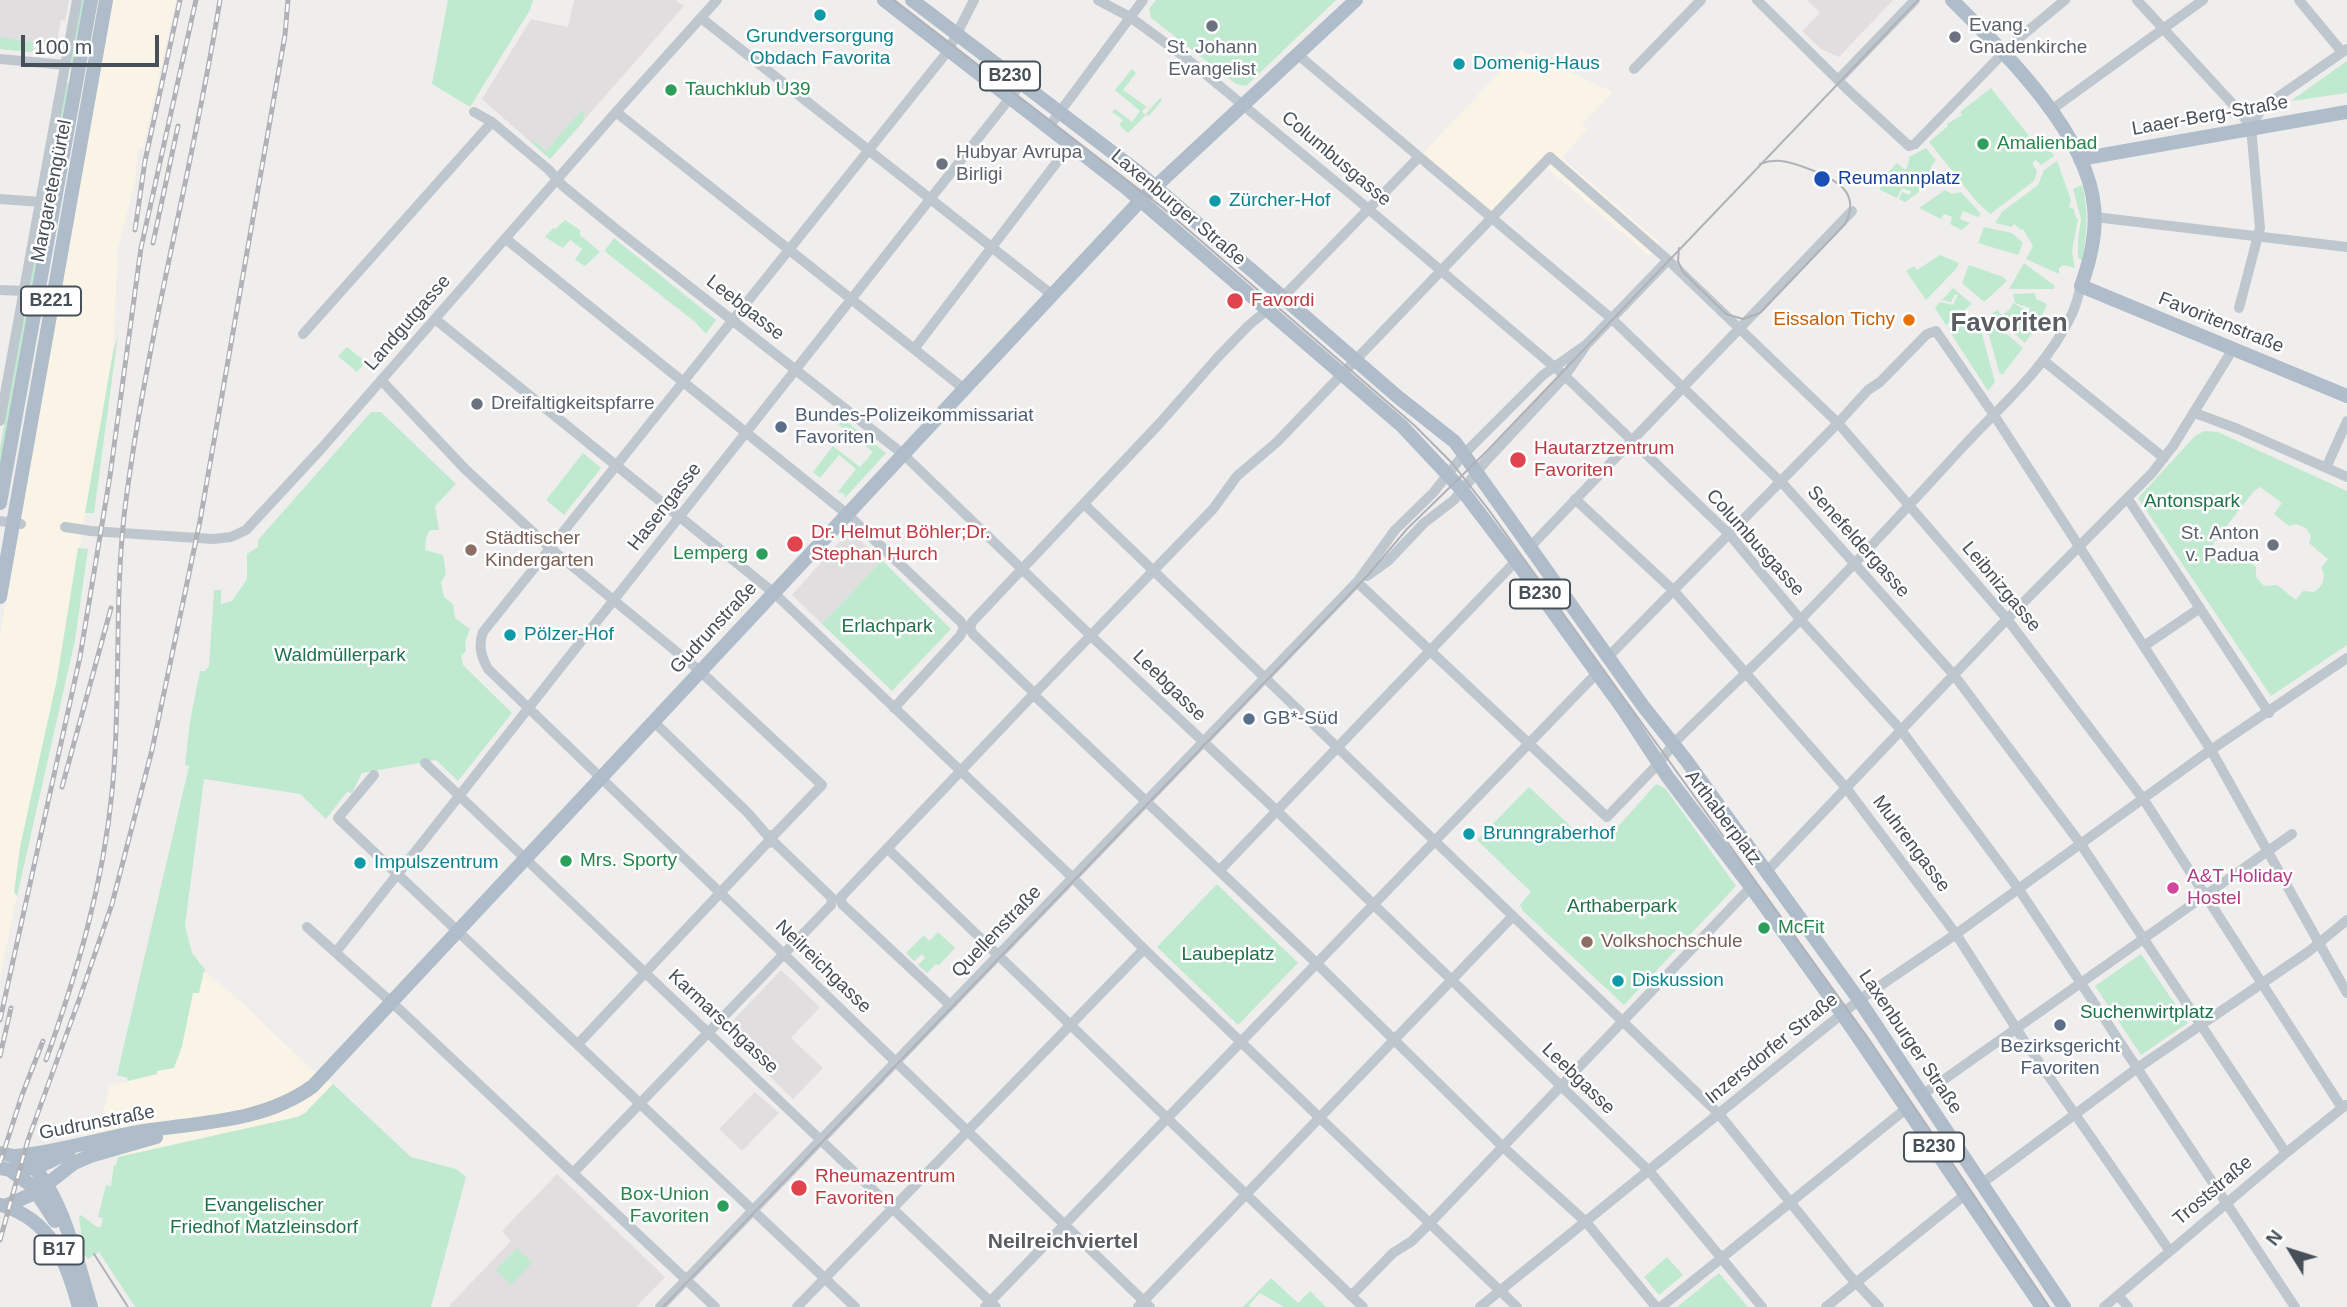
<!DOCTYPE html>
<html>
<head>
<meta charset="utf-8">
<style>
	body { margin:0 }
	#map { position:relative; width:2347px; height:1307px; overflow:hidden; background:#f0eded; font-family:Arial,sans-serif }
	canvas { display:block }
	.north { position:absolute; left:2256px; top:1216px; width:70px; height:70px; -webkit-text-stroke:5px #fff; paint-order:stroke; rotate:308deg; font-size:19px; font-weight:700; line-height:28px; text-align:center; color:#475058 }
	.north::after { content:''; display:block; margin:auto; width:24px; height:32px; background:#475058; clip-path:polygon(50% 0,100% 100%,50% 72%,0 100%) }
	.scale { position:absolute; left:21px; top:35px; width:138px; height:32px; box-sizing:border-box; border:4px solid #475058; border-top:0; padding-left:9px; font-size:21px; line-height:24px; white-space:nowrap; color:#475058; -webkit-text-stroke:5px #fff; paint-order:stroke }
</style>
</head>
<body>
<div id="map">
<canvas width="2347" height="1307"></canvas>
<div class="north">N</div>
<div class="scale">100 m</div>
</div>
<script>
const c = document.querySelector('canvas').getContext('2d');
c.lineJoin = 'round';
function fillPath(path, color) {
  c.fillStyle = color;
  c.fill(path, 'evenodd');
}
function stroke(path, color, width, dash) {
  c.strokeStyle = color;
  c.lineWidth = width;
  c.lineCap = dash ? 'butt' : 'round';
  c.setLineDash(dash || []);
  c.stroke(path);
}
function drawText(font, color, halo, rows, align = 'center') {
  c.font = font + ' Arial,sans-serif';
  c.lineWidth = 5;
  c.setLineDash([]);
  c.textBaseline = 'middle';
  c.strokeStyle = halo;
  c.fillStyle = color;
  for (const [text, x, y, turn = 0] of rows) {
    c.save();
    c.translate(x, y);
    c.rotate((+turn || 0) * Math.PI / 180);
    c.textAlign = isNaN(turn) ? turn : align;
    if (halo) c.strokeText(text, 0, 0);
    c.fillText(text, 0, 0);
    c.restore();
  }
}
fillPath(new Path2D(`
	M113 0H176L143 148H138L135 180 118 248 113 352 57 679 20 847 14 892 17 896 0 976V635Z
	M1521 50 1613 92 1582 124 1587 129 1562 158 1660 243 1649 256 1547 168 1517 200 1513 196 1491 218 1419 157Z
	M204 971 240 1001 311 1069 333 1084 305 1113 297 1117 118 1157 82 1136 80 1130 99 1126 110 1086 157 1074V1071L172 1068 180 1055 193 992 199 993Z`), '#faf4e7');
fillPath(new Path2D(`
	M0 0H69L65 21 61 20 56 47 40 44 31 52 0 49Z
	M574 0H676L684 6 550 159 482 99 531 19 568 27Z
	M1807 0H1892V1L1839 57 1821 49 1802 31 1820 13Z
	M853 534 882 560 822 624 792 595 840 541 842 542Z
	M781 970 820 1007 791 1038 823 1068 793 1099 723 1031Z
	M755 1092 779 1113 742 1151 719 1129Z
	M557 1174 665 1277 636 1307H451L449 1306 511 1241 502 1231Z`), '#e0dede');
fillPath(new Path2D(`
	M81 0H85L0 467V448L66 83H69L71 69 69 68Z
	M448 0H533L530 10 470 107 432 84Z
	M1156 0H1336L1246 86 1236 84 1151 18 1149 9Z
	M0 37 40 44 31 52 0 49Z
	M2347 61V93L2292 101V100Z
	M1132 69 1136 73 1123 90 1150 109 1160 98 1162 100 1149 116 1146 114 1150 109 1146 107 1142 112 1146 115 1128 133 1119 125 1123 120 1112 112 1115 109 1132 122 1140 111 1115 90Z
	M1991 88 2037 146 2044 141 2054 156 2041 165 2036 160 2033 162V165L2037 171 2034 181 1990 214 1977 202 1929 142 1948 126 1947 124 1962 115 1960 112Z
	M581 111 585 114 582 123 550 159 530 141 533 140 546 151Z
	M1926 148 1936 160 1931 167 1933 176 1919 188V192L1905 202 1899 199 1902 192 1910 195 1911 191 1902 188 1897 198 1880 190 1881 180 1897 163 1905 170 1908 165 1909 157Z
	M2057 161 2071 200 2069 207 2074 209 2076 218 2078 219 2072 251 2075 268 2063 265 2059 268V274L2026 259 2033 246 2023 229 2021 230 2014 224 2012 227 1995 223 2002 212 2038 185 2044 170Z
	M2082 185C2089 211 2087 234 2082 260L2078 258V240L2081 219 2073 189Z
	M1945 190 1952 194 1961 192 1981 214 1978 217 1963 211 1960 219 1970 223 1962 230 1950 224 1952 217 1944 214 1941 219 1919 208Z
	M565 220 580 230V235L600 252 585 266 575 260 582 249 570 240 563 248 545 237 553 228 555 229Z
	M1984 227 2012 233 2023 243 2018 255 1978 243Z
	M614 238 716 320 706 334 695 322 607 253 605 250Z
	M1940 255 1959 263 1956 269 1926 300 1906 271 1914 266 1917 270Z
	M2024 263 2055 286 2053 289H2009Z
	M1969 265 2003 277 2007 281 1984 302 1962 283Z
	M1953 288 1972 304 1946 325 1935 308 1940 302 1953 305 1958 295 1955 294 1951 302 1942 300Z
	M2035 293 2036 299 2047 304 2040 321 2025 343 1992 314 1997 310 2002 315 2010 309 2013 303 2029 312 2030 308 2015 303 2013 294Z
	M1987 317 2023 348 2002 375 1999 372 1989 335H1987L1988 330 1985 319Z
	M1960 322 1968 331 1979 323 1995 382 1988 391 1948 329Z
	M118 335 94 513H85L113 352Z
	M347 347 366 362 357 372 338 356Z
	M371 412H381L456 484 435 506 439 530H430L426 538 425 550 443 555 446 574 441 582 444 597 453 604 455 618 470 629 465 642 466 651 461 656 463 665 512 713 458 781 436 760 362 773 352 793 347 792 326 819 300 794 204 779 185 926 192 953 206 971H204L199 993H193L182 1046 174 1068 157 1071V1074L128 1081 127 1078 117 1075 189 766 185 765 190 721 200 671H205L209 666 214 590H221V604L232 601 247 579V554L258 547V540Z
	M842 418 886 453 845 498 844 494 838 492 856 469 839 455 820 478 813 472 833 446 860 467 873 452 838 424Z
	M2204 431 2218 432 2347 491V645L2271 696 2138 498 2195 436ZM2260 487 2282 503 2274 514 2289 526 2296 524 2306 528 2311 536 2309 543 2328 559 2321 568C2327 577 2323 586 2314 592L2303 591 2296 600 2277 585 2264 586 2256 577V567L2241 555 2232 565 2212 549 2214 542 2254 491Z
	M583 453 601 468 564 515 546 500Z
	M78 548 88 549 75 640 17 896 14 892 20 847 57 679Z
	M882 560 951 629 892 691 822 624Z
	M1656 784 1665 788 1736 886 1624 1005 1523 911 1520 905 1531 892 1477 840 1529 787 1582 837 1592 827 1606 840Z
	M1217 884 1298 963 1238 1025 1157 947Z
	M938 932 955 948 939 965 936 964 927 973 918 965 925 958 922 954 914 961 906 953 924 935 929 941Z
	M2141 954 2188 1023 2141 1055 2095 986Z
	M333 1084 411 1157 456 1169 466 1177 431 1307H135L99 1252 88 1259 84 1254 79 1217 81 1215 97 1227H101L103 1218 98 1217 106 1185 111 1186 114 1165H116L118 1157 297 1117 305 1113Z
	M517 1248 532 1263 511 1285 496 1270Z
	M1667 1257 1683 1275 1659 1295 1644 1277Z
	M1719 1273 1748 1307H1677Z
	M1271 1278 1298 1303 1310 1291 1326 1307H1284L1260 1293 1249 1305 1251 1307H1243Z`), '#bfead0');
stroke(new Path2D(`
	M974 0 948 51 483 632C478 646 481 656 488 669L1150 1307
	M1098 0 1130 17 1186 58 1359 201 1565 376 1729 534 1800 619 1901 730 2018 888 2295 1307
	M1757 0 1848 90 1909 146 1915 144 2012 44 2065 0
	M2137 0 2240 112 2251 127 2260 228 2239 308
	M2299 0 2342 52
	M701 18 1051 294
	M1297 54 1612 319 1786 487 1954 675 2080 843 2286 1153
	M0 59 65 65
	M1634 69 1701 0
	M1838 80 1915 0
	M2051 110 2203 0
	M474 112 492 122 549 170 563 186 617 230 903 454 1090 635 1276 810 1650 1172 1762 1307
	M616 112 963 388
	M2251 127 2262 108 2347 49
	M1048 128 1143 0
	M1419 157 1282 298 1249 325 1218 357 1159 424 972 622 970 628 973 634 1032 691 1036 692 1039 689 1213 509 1237 476 1277 442 1550 157 1668 260 1838 423 2007 619 2144 800 2342 1108
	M0 199 41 202
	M2095 217 2347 247
	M506 239 847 514 961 622 964 628 960 636 894 708
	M0 290 24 291
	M435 319 774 593 1073 878 1144 949 1517 1307
	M303 334 492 122
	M914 349 1070 145
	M2044 361 2164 458
	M381 380 465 469 550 548 700 671 822 785 774 835H767L748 813 653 721
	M2195 413 2238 429 2347 477
	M0 421 77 0
	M2326 468 2347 421
	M1575 499 1674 591 1847 789 1956 934 2023 1039 2169 1250
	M2128 499 2269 713
	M1084 504 1719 1114 1849 1275 1879 1307
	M0 521 21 524
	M65 527 91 531 213 539 231 537 246 530 321 449 616 112 717 0
	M1531 546 1852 211
	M1367 576 1388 561 1424 523 1454 500 1485 462 1565 376 1587 344 1668 260
	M1357 582 1607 817 1659 763 1674 743C1715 702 1758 662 1799 621 1854 565 1907 508 1960 450 1999 407 2045 370 2071 316 2076 307 2078 296 2081 286
	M2144 646 2200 608
	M1608 657 1838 423 1868 390 1880 382 1927 334 1936 331 1994 415 2211 750 2347 993
	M425 763 996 1307
	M374 775 338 818 855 1307
	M887 848 1363 1307
	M1219 871 1516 561
	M1767 871 2007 619 2152 473 2173 446 2233 349
	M307 927 400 1010 715 1307
	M336 952 1021 84
	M950 1005 842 904 841 897 1030 698 1035 696 1308 955 1502 1146 1586 1222 1656 1307
	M1922 1095 2292 834
	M573 1173 831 905 832 898 775 843 768 842 578 1044
	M1981 1184 2136 1069 2308 952 2347 920
	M2118 1295 2128 1307
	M1351 1296 1393 1253 1412 1241 1430 1223 1751 887
	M660 1307 1358 581 1395 530 1433 493 1464 454 1543 375 1587 344
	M797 1307 1144 949
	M985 1307 1597 673
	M1138 1307 1512 917
	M1480 1307 1859 1000 1956 934 2202 756 2347 658
	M1661 1307 1907 1108
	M1826 1307 1966 1194
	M2104 1307 2286 1153 2346 1105`), '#bfc7ce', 10);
stroke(new Path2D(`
	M884 0 1125 187 1402 426 1462 490 1516 561 1623 709 1667 776 1751 887 1843 1015 2042 1307
	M912 0 1137 171 1398 397 1455 442 1643 706 1686 760 1859 1000 2064 1307
	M1952 0C2003 51 2087 132 2094 206 2097 233 2090 261 2081 286L2347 396
	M2080 159 2347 112
	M0 503 91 0
	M0 597 106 0
	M0 1153C9 1155 18 1156 26 1161 60 1185 79 1267 91 1307
	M16 1156C59 1152 101 1138 144 1131 202 1122 264 1122 313 1086L1140 201 1356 0
	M0 1168C27 1174 46 1165 69 1151
	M10 1170 32 1186 55 1221
	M1 1205C52 1220 66 1261 79 1307
	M5 1206 37 1192 74 1163 90 1156 156 1137`), '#afbcca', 14);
stroke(new Path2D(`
	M894 0 1163 208 1414 425 1452 463 1488 509 1868 1038 2049 1307
	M1679 248 1678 261 1683 272 1726 314 1743 319 1760 313 1845 224C1862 192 1835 179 1809 169 1793 163 1778 157 1760 164
	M94 1254 128 1307
	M663 1307 1368 575 1407 529 1485 453 1918 0`), '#b0b2b7', 2);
const rail = new Path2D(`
	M135 230 145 161 180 0
	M153 243 178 126
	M62 787 111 608
	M0 1020 80 657 110 476 141 248 196 0
	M0 1056 11 1008
	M46 1060C77 973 103 885 112 792 122 695 113 597 126 500 148 332 193 168 220 0
	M0 1163 22 1095 43 1041
	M0 1240 28 1140 79 1000 112 904 152 750 200 521 285 35 288 0`);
stroke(rail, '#b0b2b7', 5);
stroke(rail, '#fff', 2.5, [8]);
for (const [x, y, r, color] of [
	[820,15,7,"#0f9aa8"],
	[1212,26,7,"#6b7280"],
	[1955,37,7,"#6b7280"],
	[1459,64,7,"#0f9aa8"],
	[671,90,7,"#2e9e5b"],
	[1983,144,7,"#2e9e5b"],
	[942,164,7,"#6b7280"],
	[1822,179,9,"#1a4fb4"],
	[1215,201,7,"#0f9aa8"],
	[1235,301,9,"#e0444e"],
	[1909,320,7,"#e8710a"],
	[477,404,7,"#6b7280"],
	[781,427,7,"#5c6f8a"],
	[1518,460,9,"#e0444e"],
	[795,544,9,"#e0444e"],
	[2273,545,7,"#6b7280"],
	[471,550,7,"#8d6e63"],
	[762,554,7,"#2e9e5b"],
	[510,635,7,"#0f9aa8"],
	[1249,719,7,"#5c6f8a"],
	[1469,834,7,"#0f9aa8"],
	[566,861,7,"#2e9e5b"],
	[360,863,7,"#0f9aa8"],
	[2173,888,7,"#d1479c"],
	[1764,928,7,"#2e9e5b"],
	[1587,942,7,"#8d6e63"],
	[1618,981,7,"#0f9aa8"],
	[2060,1025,7,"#5c6f8a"],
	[799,1188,9,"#e0444e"],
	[723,1206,7,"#2e9e5b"]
]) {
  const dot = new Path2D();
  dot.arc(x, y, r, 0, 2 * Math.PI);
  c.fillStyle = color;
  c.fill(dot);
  stroke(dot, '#fff', 2.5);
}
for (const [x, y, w] of [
	[1010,76,60],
	[51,301,60],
	[1540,594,60],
	[1934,1147,60],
	[59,1250,49]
]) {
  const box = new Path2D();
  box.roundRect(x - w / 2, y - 14.5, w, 29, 5);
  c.fillStyle = '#fff';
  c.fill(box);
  stroke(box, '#475058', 2);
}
drawText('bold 18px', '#475058', null, [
	["B230",1010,76],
	["B221",51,301],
	["B230",1540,594],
	["B230",1934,1147],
	["B17",59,1250]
]);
drawText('19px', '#5b616d', '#fff', [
	["Evang.",1969,26],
	["Gnadenkirche",1969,48],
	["St. Johann",1212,48,"center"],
	["Evangelist",1212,70,"center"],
	["Hubyar Avrupa",956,153],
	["Birligi",956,175],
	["Dreifaltigkeitspfarre",491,404],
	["St. Anton",2259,534,"right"],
	["v. Padua",2259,556,"right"]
], 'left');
drawText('19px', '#0d838f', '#fff', [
	["Grundversorgung",820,37,"center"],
	["Obdach Favorita",820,59,"center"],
	["Domenig-Haus",1473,64],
	["Zürcher-Hof",1229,201],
	["Pölzer-Hof",524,635],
	["Brunngraberhof",1483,834],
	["Impulszentrum",374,863],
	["Diskussion",1632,981]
], 'left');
drawText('19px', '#27864d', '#fff', [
	["Tauchklub U39",685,90],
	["Amalienbad",1997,144],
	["Lemperg",748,554,"right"],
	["Mrs. Sporty",580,861],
	["McFit",1778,928],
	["Box-Union",709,1195,"right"],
	["Favoriten",709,1217,"right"]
], 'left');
drawText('19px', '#475058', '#fff', [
	["Laaer-Berg-Straße",2210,116,-10],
	["Columbusgasse",1336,159,40],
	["Margaretengürtel",52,191,-79],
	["Laxenburger Straße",1178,208,40],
	["Leebgasse",745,308,38],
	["Landgutgasse",408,323,-49],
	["Favoritenstraße",2221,323,22],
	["Hasengasse",665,507,-52],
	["Senefeldergasse",1858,542,48],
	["Columbusgasse",1755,543,48],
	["Leibnizgasse",2001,587,50],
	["Gudrunstraße",714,628,-47],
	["Leebgasse",1169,686,44],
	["Arthaberplatz",1723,818,53],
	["Muhrengasse",1911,844,53],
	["Quellenstraße",997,932,-46],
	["Neilreichgasse",823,967,44],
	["Karmarschgasse",723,1022,43],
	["Laxenburger Straße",1910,1042,56],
	["Inzersdorfer Straße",1772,1049,-39],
	["Leebgasse",1578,1079,44],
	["Gudrunstraße",97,1123,-11],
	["Troststraße",2213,1191,-40]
]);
drawText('19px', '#164399', '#fff', [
	["Reumannplatz",1838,179]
], 'left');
drawText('19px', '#be3a42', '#fff', [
	["Favordi",1251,301],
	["Hautarztzentrum",1534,449],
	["Favoriten",1534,471],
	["Dr. Helmut Böhler;Dr.",811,533],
	["Stephan Hurch",811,555],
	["Rheumazentrum",815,1177],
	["Favoriten",815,1199]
], 'left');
drawText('19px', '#c56008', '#fff', [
	["Eissalon Tichy",1895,320]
], 'right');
drawText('19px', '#4e5e75', '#fff', [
	["Bundes-Polizeikommissariat",795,416],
	["Favoriten",795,438],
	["GB*-Süd",1263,719],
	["Bezirksgericht",2060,1047,"center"],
	["Favoriten",2060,1069,"center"]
], 'left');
drawText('19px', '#1f724a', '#fff', [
	["Antonspark",2192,502],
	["Erlachpark",887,627],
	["Waldmüllerpark",340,656],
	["Arthaberpark",1622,907],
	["Laubeplatz",1228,955],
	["Suchenwirtplatz",2147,1013],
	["Evangelischer",264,1206],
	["Friedhof Matzleinsdorf",264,1228]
]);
drawText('19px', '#785e54', '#fff', [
	["Städtischer",485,539],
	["Kindergarten",485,561],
	["Volkshochschule",1601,942]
], 'left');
drawText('19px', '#b23c85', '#fff', [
	["A&T Holiday",2187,877],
	["Hostel",2187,899]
], 'left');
drawText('bold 21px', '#5a5d61', '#fff', [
	["Neilreichviertel",1063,1242]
]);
drawText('bold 26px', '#5a5d61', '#fff', [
	["Favoriten",2009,324]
]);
</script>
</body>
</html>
